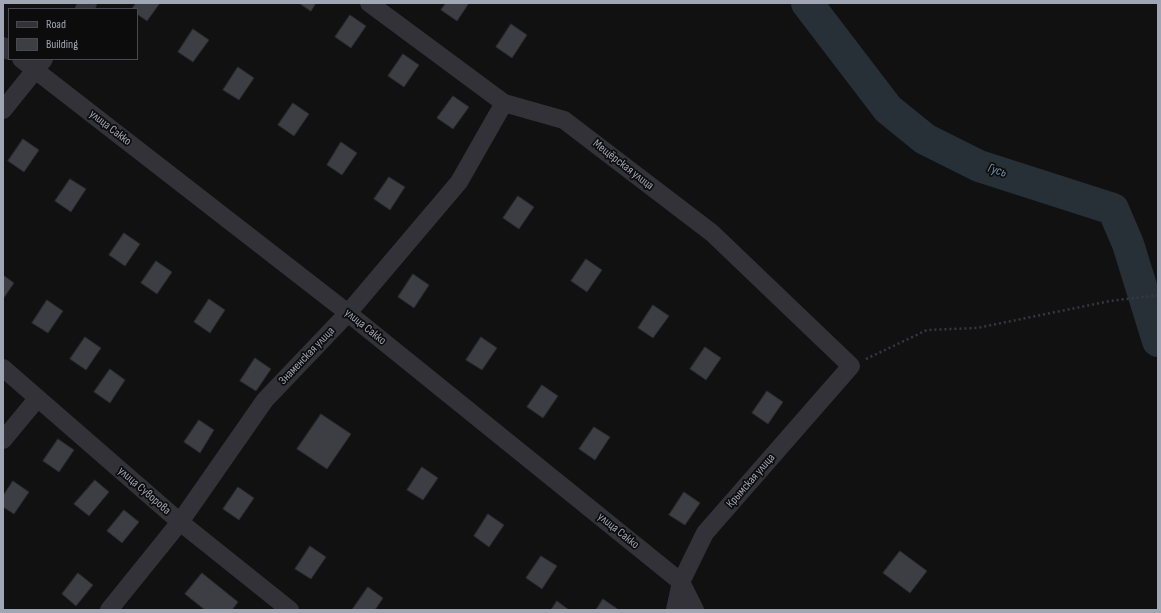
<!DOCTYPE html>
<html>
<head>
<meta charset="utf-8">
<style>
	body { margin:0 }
	#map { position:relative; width:1161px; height:613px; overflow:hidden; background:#111112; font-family:"Sofia Sans Condensed",sans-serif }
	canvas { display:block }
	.frame { position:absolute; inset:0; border:4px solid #a1a6b4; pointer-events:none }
	.legend { position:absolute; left:8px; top:8px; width:130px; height:52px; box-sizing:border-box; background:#0c0c0d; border:1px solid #484a50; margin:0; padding:5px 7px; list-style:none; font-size:12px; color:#a1a6b4 }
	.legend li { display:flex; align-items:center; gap:8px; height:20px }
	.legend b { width:20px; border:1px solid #484a50 }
</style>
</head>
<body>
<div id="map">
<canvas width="1161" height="613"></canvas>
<div class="frame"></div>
<ul class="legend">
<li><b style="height:5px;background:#323238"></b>Road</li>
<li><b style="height:11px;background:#3d3e43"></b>Building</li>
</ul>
</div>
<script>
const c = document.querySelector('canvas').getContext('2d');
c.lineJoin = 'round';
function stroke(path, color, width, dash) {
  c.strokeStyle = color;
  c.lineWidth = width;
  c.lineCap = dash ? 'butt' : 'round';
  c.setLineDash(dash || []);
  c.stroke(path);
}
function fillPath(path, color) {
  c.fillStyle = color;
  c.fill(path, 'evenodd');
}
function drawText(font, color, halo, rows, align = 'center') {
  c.font = font + ' "Sofia Sans Condensed",sans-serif';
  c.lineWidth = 3.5;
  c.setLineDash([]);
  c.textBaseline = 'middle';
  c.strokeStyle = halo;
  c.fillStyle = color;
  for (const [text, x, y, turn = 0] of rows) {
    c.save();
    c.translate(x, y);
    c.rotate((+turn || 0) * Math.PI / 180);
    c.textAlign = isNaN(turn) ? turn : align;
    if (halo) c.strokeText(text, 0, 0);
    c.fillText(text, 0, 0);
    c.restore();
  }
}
stroke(new Path2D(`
	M807 3 888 109 925 139 979 166 1113 209 1128 244 1158 341`), '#272f37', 32);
const building = new Path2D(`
	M136 3H160L147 21 137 14V9H132Z
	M299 3H316L311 11Z
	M446 3H469L457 21 441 10Z
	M350 15 366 26 351 48 335 37Z
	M511 24 527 35 512 58 496 47Z
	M193 29 209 40 193 62 178 52Z
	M403 54 419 65 404 87 388 76Z
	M238 67 254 78 239 100 223 90Z
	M453 96 469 107 453 129 437 118Z
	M293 103 309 114 294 136 278 125Z
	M23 139 39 150 24 172 8 161Z
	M341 142 357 153 342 175 327 165Z
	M389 177 405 187 390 210 374 199Z
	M70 179 86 189 71 212 55 201Z
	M518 196 534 207 519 229 503 218Z
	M124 233 140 244 125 266 109 255Z
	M586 259 602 270 587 292 571 281Z
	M156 261 172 272 157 294 141 283Z
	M413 274 429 285 414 308 398 297Z
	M3 275 14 283 3 299Z
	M209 299 225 310 210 333 194 322Z
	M47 300 63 311 48 333 32 323Z
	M653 305 669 316 653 338 638 328Z
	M85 337 101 348 86 370 70 359Z
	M481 337 497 348 482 370 466 360Z
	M705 347 721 358 706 380 690 369Z
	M255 358 271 369 256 391 240 381Z
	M110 369 125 380 110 403 94 392Z
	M542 385 558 396 543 418 527 407Z
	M767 391 783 402 768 424 752 413Z
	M321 414 351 434 327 469 297 449Z
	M199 420 214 430 200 453 184 442Z
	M594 427 610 437 595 460 579 449Z
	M58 439 74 450 59 472 43 461Z
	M422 467 438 478 423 500 407 490Z
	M95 480 109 492 89 516 74 504Z
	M13 481 29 492 14 514 3 507V496Z
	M238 487 254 498 239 520 223 509Z
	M684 492 700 503 685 525 669 515Z
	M124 510 139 522 122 543 107 531Z
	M488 514 504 525 489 547 474 536Z
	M310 546 326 557 311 579 295 569Z
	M900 551 927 571 910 593 883 573Z
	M541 556 557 566 542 589 526 578Z
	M78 573 93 585 76 606 62 594Z
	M202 573 238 602 232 610H205L185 594Z
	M368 587 383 598 375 610H352Z
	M603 599 619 610H596Z
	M557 601 569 610H551Z`);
fillPath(building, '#3d3e43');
stroke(building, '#2b2b2f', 1);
stroke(new Path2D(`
	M866 359 927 330 977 328 1110 301 1158 295`), '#37393f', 2.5, [2, 3]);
stroke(new Path2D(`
	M369 3 504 103 564 120 712 233 851 366 705 533 681 582 675 610
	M84 9 88 3
	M3 46 9 51
	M21 59 348 313 681 582 695 610
	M3 110 44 59
	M3 368 180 522 290 610
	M3 440 37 399
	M109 610 180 522 265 400 348 313 459 182 504 103`), '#323238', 18);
drawText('12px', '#a1a6b4', '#0c0c0d', [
	["улица Сакко",110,128,38],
	["Мещёрская улица",623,165,38],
	["улица Сакко",365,327,39],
	["Знаменская улица",307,356,-46],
	["Крымская улица",751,481,-49],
	["улица Суворова",144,491,41],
	["улица Сакко",618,531,39]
]);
drawText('italic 13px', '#7594b2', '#0c0c0d', [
	["Гусь",997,171,18]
]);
</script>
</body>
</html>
